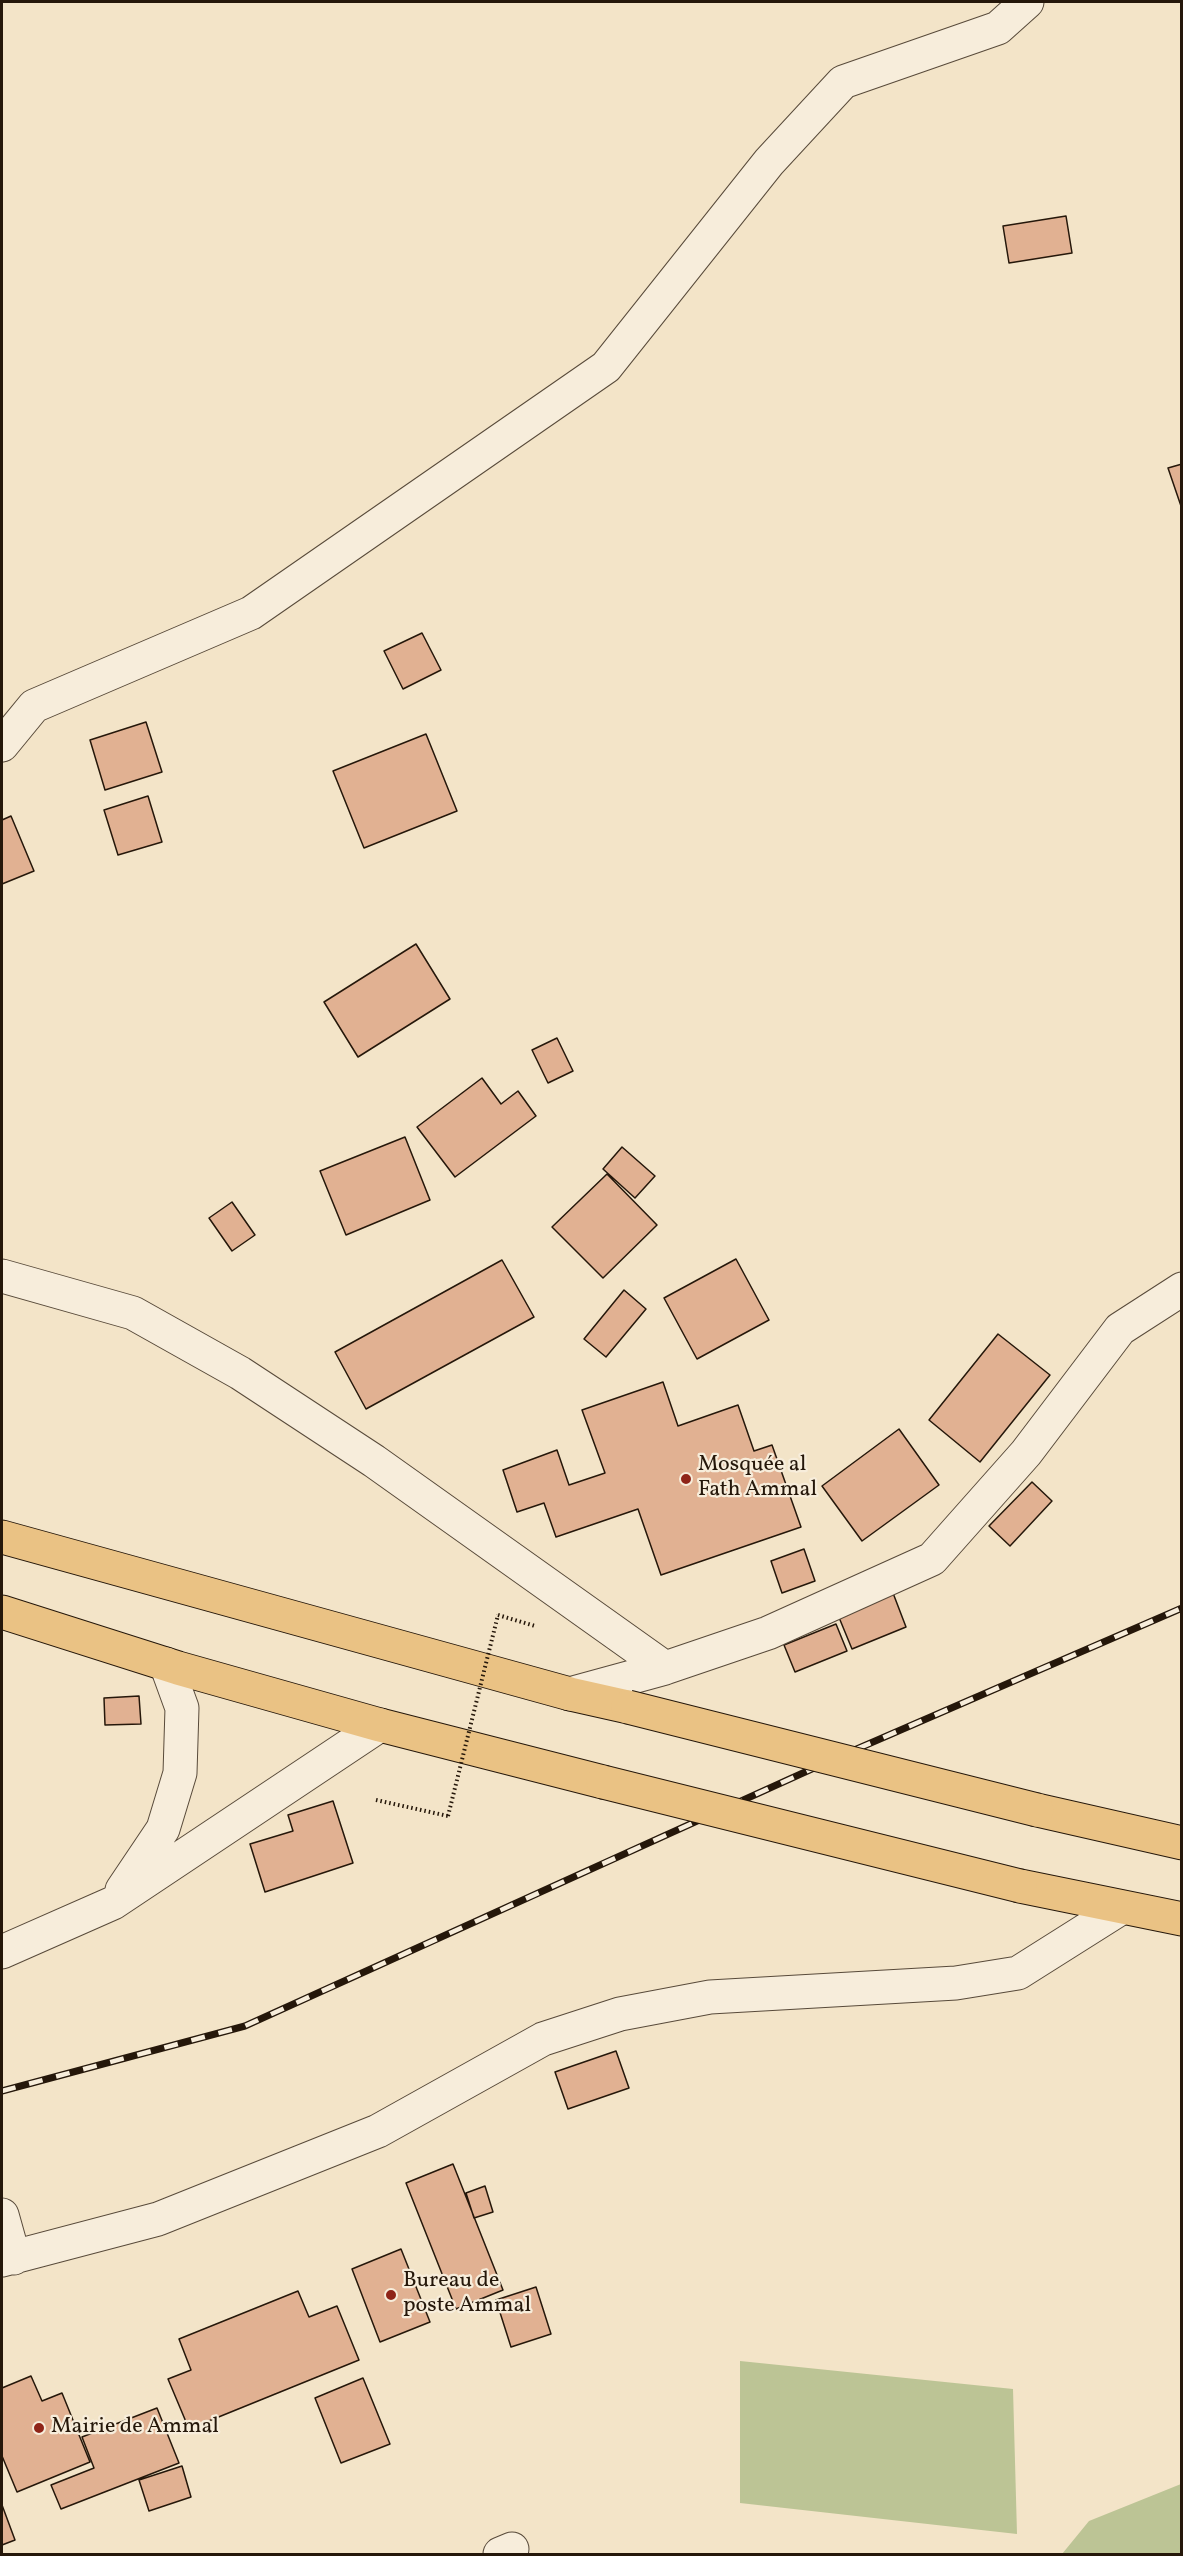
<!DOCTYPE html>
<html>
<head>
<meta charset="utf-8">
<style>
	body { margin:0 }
	#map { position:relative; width:1183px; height:2556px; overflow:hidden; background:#f3e4c8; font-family:Vollkorn,serif }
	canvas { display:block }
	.frame { position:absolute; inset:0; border:3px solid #25170a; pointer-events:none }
</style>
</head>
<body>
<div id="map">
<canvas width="1183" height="2556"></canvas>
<div class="frame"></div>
</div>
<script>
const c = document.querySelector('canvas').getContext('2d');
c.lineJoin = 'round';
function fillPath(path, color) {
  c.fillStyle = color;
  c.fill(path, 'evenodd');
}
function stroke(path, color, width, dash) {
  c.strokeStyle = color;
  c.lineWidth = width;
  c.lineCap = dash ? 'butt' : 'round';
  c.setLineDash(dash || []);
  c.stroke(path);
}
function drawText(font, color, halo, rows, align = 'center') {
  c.font = font + ' Vollkorn,serif';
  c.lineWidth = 4.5;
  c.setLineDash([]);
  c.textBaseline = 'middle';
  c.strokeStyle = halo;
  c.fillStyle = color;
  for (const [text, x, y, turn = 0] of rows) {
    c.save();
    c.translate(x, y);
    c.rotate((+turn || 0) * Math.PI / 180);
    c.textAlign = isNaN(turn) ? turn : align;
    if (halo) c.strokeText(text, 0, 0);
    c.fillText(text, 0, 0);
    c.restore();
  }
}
fillPath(new Path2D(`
	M740 2361 1013 2389 1017 2534 740 2503Z
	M1181 2484V2554H1062L1089 2521Z`), '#bcc495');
const building = new Path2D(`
	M1066 216 1072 253 1009 263 1003 226Z
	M1182 464V509L1168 468Z
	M422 633 441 670 403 689 384 651Z
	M146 722 162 772 105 790 90 740Z
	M426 734 457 811 364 848 333 771Z
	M148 796 162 842 118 855 104 810Z
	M11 816 34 871 2 884V820Z
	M416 944 450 999 358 1057 324 1002Z
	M557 1038 573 1071 548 1083 532 1050Z
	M482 1078 501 1104 518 1091 536 1116 455 1177 417 1127Z
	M405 1137 430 1200 346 1235 320 1171Z
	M622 1147 655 1176 635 1198 603 1169Z
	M607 1174 657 1225 603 1278 552 1227Z
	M232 1202 255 1235 232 1251 209 1218Z
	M736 1259 769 1320 697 1359 664 1298Z
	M502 1260 534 1317 366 1409 335 1352Z
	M624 1290 646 1309 606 1357 584 1339Z
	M998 1334 1050 1375 980 1462 929 1420Z
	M663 1382 678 1426 738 1405 754 1451 772 1445 801 1527 661 1575 638 1509 556 1537 544 1503 517 1512 503 1470 557 1450 569 1485 605 1473 582 1410Z
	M899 1429 939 1485 862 1541 822 1486Z
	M1032 1482 1052 1501 1010 1546 989 1526Z
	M804 1549 815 1581 782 1593 771 1561Z
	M893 1593 906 1627 852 1649 838 1615Z
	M836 1624 847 1651 795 1672 784 1645Z
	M139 1696 141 1724 105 1725 104 1698Z
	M333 1801 353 1863 265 1892 250 1844 293 1831 288 1815Z
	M616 2051 629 2088 568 2109 555 2072Z
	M453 2164 503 2290 456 2309 406 2183Z
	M485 2186 493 2212 474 2218 466 2193Z
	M401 2249 430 2322 380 2342 352 2269Z
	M536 2287 551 2334 511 2347 496 2300Z
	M298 2291 309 2317 337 2306 359 2360 189 2429 168 2379 191 2370 179 2339Z
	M31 2376 42 2401 62 2393 90 2462 17 2492 2 2456V2388Z
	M363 2378 390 2444 341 2463 315 2398Z
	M157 2408 179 2463 61 2509 51 2485 94 2468 82 2437Z
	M182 2466 191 2497 149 2511 139 2480Z
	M2 2505 15 2540 2 2545Z`);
fillPath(building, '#e1b192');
stroke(building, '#25170a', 1.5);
const minor = new Path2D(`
	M2 745 34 706 251 613 606 367 769 162 843 82 998 28 1027 2
	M2 1276 133 1313 240 1373 374 1461 665 1668
	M570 1694 665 1668 768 1633 932 1559 1026 1453 1120 1329 1182 1289
	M122 1890 163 1829 180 1773 182 1708 166 1664
	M2 1952 113 1903 380 1725
	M2 2215 14 2258
	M2 2260 158 2219 378 2131 543 2039 620 2014 710 1997 956 1983 1018 1973 1121 1908
	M500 2554 512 2549`);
const highway = new Path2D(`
	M2 1537 570 1694 628 1707
	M2 1612 178 1668 380 1725 603 1782
	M1037 1810 1182 1843
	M1020 1886 1182 1919`);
stroke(minor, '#584a3a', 35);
stroke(highway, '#25170a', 35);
stroke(new Path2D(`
	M498 1615 535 1626
	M376 1800 448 1816`), '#25170a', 4, [1.5, 3]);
stroke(minor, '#f7eddb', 33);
stroke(highway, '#eac284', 33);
const rail = new Path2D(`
	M2 2091 245 2026 836 1758 1182 1608`);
stroke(rail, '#25170a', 7);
stroke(rail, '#f7eddb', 4.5, [14]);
const highwayBridge = new Path2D(`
	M628 1707 1037 1810
	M603 1782 1020 1886`);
stroke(highwayBridge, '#25170a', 35, []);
stroke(new Path2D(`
	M448 1816 498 1615`), '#25170a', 4, [1.5, 3]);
stroke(highwayBridge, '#eac284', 33);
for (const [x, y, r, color] of [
	[686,1479,6,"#8f2418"],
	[391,2295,6,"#8f2418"],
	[39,2428,6,"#8f2418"]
]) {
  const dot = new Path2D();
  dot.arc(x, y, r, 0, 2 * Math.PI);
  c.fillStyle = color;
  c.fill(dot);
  stroke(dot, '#f7eddb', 2);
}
drawText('22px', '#25170a', '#f7eddb', [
	["Mosquée al",698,1466],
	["Fath Ammal",698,1491],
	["Bureau de",403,2282],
	["poste Ammal",403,2307],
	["Mairie de Ammal",51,2428]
], 'left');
</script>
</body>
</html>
